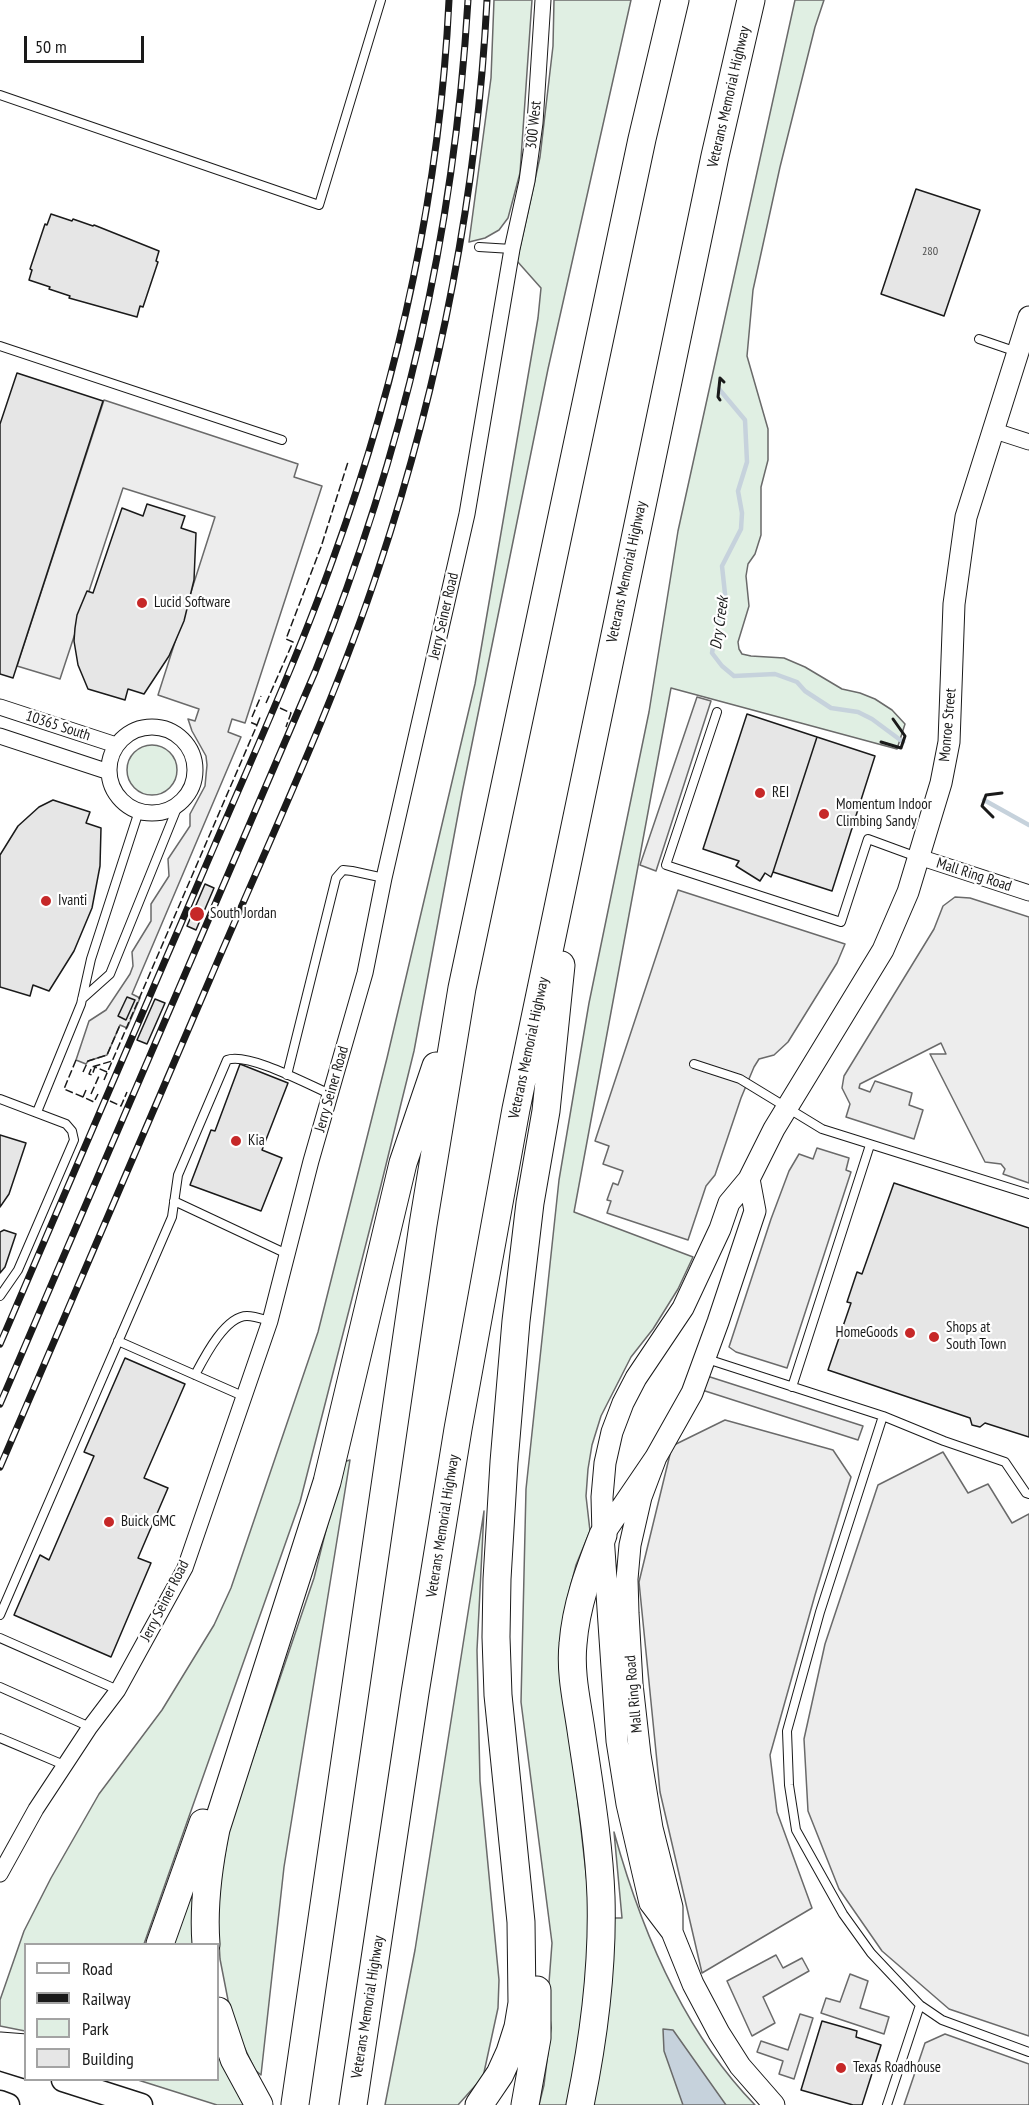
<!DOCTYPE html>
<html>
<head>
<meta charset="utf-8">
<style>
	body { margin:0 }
	#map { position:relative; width:1029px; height:2105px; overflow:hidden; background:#fff; font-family:"PT Sans Narrow",sans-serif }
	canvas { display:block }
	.legend { position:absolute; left:24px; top:1943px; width:195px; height:138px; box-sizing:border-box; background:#fff; border:2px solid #a3a3a3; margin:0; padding:8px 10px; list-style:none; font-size:18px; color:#1a1a1a }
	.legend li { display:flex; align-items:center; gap:12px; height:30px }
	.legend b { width:30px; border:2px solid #a3a3a3 }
	.scale { position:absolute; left:24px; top:36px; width:120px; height:27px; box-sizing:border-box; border:3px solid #1a1a1a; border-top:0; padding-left:8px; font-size:18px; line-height:21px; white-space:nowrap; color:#1a1a1a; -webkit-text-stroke:4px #fff; paint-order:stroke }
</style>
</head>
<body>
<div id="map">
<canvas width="1029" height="2105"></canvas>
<ul class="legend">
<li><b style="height:8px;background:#fff"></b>Road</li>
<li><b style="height:8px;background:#1a1a1a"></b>Railway</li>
<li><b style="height:16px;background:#e0efe3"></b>Park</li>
<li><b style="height:16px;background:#e6e6e6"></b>Building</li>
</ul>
<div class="scale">50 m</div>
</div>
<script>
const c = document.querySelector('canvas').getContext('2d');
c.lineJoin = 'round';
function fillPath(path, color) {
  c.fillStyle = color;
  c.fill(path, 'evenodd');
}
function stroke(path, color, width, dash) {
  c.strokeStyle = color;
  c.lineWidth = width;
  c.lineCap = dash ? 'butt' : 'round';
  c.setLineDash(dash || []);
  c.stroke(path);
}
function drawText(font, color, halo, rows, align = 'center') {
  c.font = font + ' "PT Sans Narrow",sans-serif';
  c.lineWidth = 4.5;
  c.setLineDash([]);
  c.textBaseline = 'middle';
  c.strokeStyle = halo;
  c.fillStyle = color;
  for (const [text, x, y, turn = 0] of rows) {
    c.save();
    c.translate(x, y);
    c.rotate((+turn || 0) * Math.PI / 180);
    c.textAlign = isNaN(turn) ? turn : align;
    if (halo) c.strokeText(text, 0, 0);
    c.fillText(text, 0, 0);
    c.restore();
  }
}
const green = new Path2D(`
	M494 0H532L520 173 508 218 499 230 485 238 469 242 491 78Z
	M554 0H631L548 369 462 793 414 1051 381 1185 300 1502 144 1944H26L25 2031 0 2026V2000L24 1931 51 1878 99 1794 162 1710 214 1625 231 1588 318 1332 387 1058 475 684 538 318 541 288 517 261 540 157 553 46Z
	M795 0H824L815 27 780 167 753 290 747 356 768 429V460L761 487V535L755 554 748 564 746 576 749 606 738 642 739 649 742 654 751 656 784 658 805 667 842 689 860 693 875 699 892 710 905 724 897 749 671 688 574 1212 693 1257 678 1289 653 1329 631 1357 601 1416 592 1445 588 1469 586 1496 590 1531 576 1565 567 1600 568 1715 591 1917 590 1974 568 2105H539L544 2085 551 2028 548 1996 552 1943 521 1702 526 1489 559 1180 589 1003 649 712 678 531Z
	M127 770a25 25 0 1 1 50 0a25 25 0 1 1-50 0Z
	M350 1460 284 1867 261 2075 255 2070 239 2036 228 2000 220 1959 218 1925 220 1882 230 1825 314 1578 343 1462Z
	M484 1511 477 1650 480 1781 499 1980 498 2008 483 2077 458 2105H385L415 1950Z
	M614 1832C641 1930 683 2031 755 2105H591L610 1918H622Z
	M193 1886V1944H168Z
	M218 2053 244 2105H217L138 2080H218Z`);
fillPath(green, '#e0efe3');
stroke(green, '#6a6a6a', 1.5);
const parking = new Path2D(`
	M104 400 298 464 294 477 322 486 245 723 232 719 228 732 241 737 132 994 140 998 127 1028 120 1025 107 1055 88 1061 86 1064 76 1060 89 1021 106 1010 130 974 133 966 132 952 151 921V904L169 876 168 859 190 826V814L205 786 207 765 206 756 192 731 188 719 195 721 199 709 158 695 215 517 123 488 60 679 17 666Z
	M697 697 711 701 656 871 640 865Z
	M678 890 845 944 837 963 788 1042 774 1055 759 1059 754 1067 741 1098 715 1175 706 1186 688 1240 607 1213 611 1201 607 1200 613 1183 618 1185 623 1171 603 1164 609 1146 595 1141Z
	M955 897 970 898 1029 917V1183L1003 1174 1005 1169 1001 1164 985 1162 930 1054H946L941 1043 860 1084 859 1088 870 1092 875 1081 912 1093 909 1105 923 1110 914 1139 846 1117 850 1104 842 1088 844 1076 934 929 943 906Z
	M817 1148 849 1158 846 1170 851 1172 787 1368 736 1352 729 1347 771 1219 789 1171 799 1154 813 1159Z
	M707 1376 863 1426 858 1440 702 1390Z
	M725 1420 833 1450 851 1477 815 1595 770 1755 777 1812 812 1908 702 1973 660 1792 639 1582 672 1446Z
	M943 1452 968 1493 988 1484 1012 1523 1029 1514V2036L949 2009 882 1951 839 1889 808 1811 804 1739 825 1644 878 1485Z
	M776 1955 783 1968 802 1958 809 1971 763 1997 775 2023 752 2036 727 1981Z
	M850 1974 868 1981 860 2008 889 2017 884 2034 821 2013 826 1998 840 2002Z
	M800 2014 813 2018 794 2079 779 2074 783 2061 757 2052 761 2041 788 2050Z
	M945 2034 1029 2064V2105H904L925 2043Z`);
fillPath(parking, '#ededed');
stroke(parking, '#6a6a6a', 1.5);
const water = new Path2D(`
	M663 2029 673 2030 726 2105H683L664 2051Z`);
fillPath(water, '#c6d2dc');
stroke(water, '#6a6a6a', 1.5);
stroke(new Path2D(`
	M719 389 745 420 747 462 738 491 742 513 741 529 722 566 726 603 717 625 712 653 722 666 734 676 775 674 797 682 805 691 831 708 858 712 872 719 903 742
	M984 800 1029 825`), '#c6d2dc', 4.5);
const building = new Path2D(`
	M916 189 980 210 944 316 881 294Z
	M51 214 72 221 73 219 93 226 94 225 159 251 156 261 158 262 143 307 140 306 137 317 69 298 70 296 49 289 50 287 29 280 32 270 30 269 45 224 47 225Z
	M17 373 103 401 13 678 0 674V424Z
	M147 504 185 516 181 528 196 533 194 580 184 621 169 656 144 694 128 689 125 700 88 689 78 665 74 641 75 628 77 615 87 591 93 593 122 508 143 516Z
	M747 714 817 737 773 872 771 877 765 873 760 881 736 866 739 861 703 849Z
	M817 737 875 756 832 891 773 872Z
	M53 800 90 812 86 823 101 828 100 866 92 908 74 951 49 991 33 985 30 996 0 987V855L18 826 39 807Z
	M205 884 214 888 196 930 187 926Z
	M127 997 135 1000 126 1020 118 1016Z
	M155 999 165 1003 147 1044 137 1040Z
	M240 1064 288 1083 262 1150 282 1158 261 1211 190 1185 211 1130 215 1131Z
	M0 1135 26 1143 9 1194 0 1207Z
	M894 1183 1029 1228V1437L985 1423 980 1427 972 1425 970 1418 828 1370 851 1303 847 1302 857 1272 862 1274Z
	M4 1230 16 1234 5 1267 0 1273V1232Z
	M125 1358 185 1384 144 1478 168 1488 138 1558 151 1563 111 1657 14 1615 40 1555 49 1560 94 1456 84 1452Z
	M822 2021 857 2031 856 2037 881 2045 862 2105H853L801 2090Z`);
fillPath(building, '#e6e6e6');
stroke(building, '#1a1a1a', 1.5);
const lane = new Path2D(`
	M0 95 319 205 381 0
	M479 247 512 249
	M979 339 1017 352
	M0 346 282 440
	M717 712 666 865 841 922 868 839 917 857
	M82 999 110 974 179 803
	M694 1064 740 1079 822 1129 1029 1194
	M287 1075 336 878 343 870 352 871 384 878
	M0 1099 66 1124 72 1131 74 1140 18 1270 0 1296
	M37 1112 81 1004 91 959 139 811
	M174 1201 287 1254
	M118 1341 245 1397
	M707 1359 883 1416 944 1441 1005 1462 1026 1493 1029 1494
	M195 1375C204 1358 225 1316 247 1316 254 1316 263 1319 270 1321
	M792 1387 870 1145
	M883 1416 820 1612 787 1731 789 1785 796 1830 843 1914 871 1953 920 2005 942 2020 1029 2052
	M0 1615 172 1217 178 1175 227 1060C248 1052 309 1085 330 1094
	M0 1638 118 1690
	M0 1687 90 1727
	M0 1738 64 1765
	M887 2105 920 2005`);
const street = new Path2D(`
	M992 430 1029 442
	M0 707 116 745
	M109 770a43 43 0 1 1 86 0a43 43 0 1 1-86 0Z
	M0 736 109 772
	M919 857 1029 893
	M0 1874 36 1809 90 1727 118 1690 185 1568 270 1321 311 1161 365 973 384 878 467 514 512 249 527 181 535 123 543 0`);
const secondary = new Path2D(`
	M656 1457 641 1497 630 1545 627 1579 628 1613 632 1684 640 1755 652 1828 672 1907V1932
	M603 1535 656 1457 692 1393 718 1322 755 1211 749 1179
	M774 2105 740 2066 719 2033 693 1984 672 1932 650 1903 627 1804 617 1741 603 1535 602 1497 605 1463 612 1432 623 1403 636 1378 683 1308 720 1229 729 1203 749 1179 774 1129 883 950 908 892 941 783 949 742 954 604 966 517 1029 317`);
const primary = new Path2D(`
	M0 2059 26 2067
	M63 2080 141 2105
	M0 2102 8 2105`);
const highway = new Path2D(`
	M160 1944 203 1823
	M206 1944C203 1905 208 1868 216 1829L327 1482 403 1163 436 1066
	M218 2011 234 2059 259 2105
	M0 2046 26 2048
	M295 2104 423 1225 462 988 642 139 675 0
	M353 2105 415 1693 458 1429 516 1109 715 156 751 0
	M479 2105 500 2074 510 2052 518 2027 522 2003 521 1922 498 1695 496 1637 497 1579 504 1462 516 1321 530 1203 546 1111 561 965
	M525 2105 537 2038V1990
	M580 2105C594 2037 603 1967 601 1897 599 1841 589 1785 581 1730 577 1702 570 1673 573 1644 576 1605 589 1571 603 1535`);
stroke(lane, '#1a1a1a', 10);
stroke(street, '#1a1a1a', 17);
stroke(secondary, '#1a1a1a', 23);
stroke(primary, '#1a1a1a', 25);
stroke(highway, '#1a1a1a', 29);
stroke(lane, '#fff', 8);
stroke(street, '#fff', 15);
stroke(secondary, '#fff', 21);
stroke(primary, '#fff', 22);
stroke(highway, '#fff', 27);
const rail = new Path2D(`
	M0 1344C68 1186 136 1028 204 870 248 767 295 665 333 559 398 380 440 190 449 0
	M0 1404 315 672C403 452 454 238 468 0
	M0 1467C70 1304 140 1142 210 979 268 843 333 707 379 567 440 383 477 193 487 0`);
stroke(rail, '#1a1a1a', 7);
stroke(rail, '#fff', 4.5, [14]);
stroke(new Path2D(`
	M266 703 293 642 286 639 321 547 348 462
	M280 708 291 713 286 727
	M252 717 261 696
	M257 725 261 715
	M76 1060 64 1089 83 1097
	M83 1072 88 1061 107 1055 120 1025
	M107 1072 95 1067 92 1075 89 1074 92 1067 112 1061
	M104 1080 257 725 250 722
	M86 1090 83 1097 94 1102 98 1094
	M91 1094 99 1076
	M110 1101 121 1106 127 1092`), '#1a1a1a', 1.5, [8, 3]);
stroke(new Path2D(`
	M720 400 718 397 720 378 724 382
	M881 742 901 748 905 736 893 719
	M993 817 982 806 986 795 1002 793`), '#1a1a1a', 3);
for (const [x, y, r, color] of [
	[142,603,6,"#c62828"],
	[760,793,6,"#c62828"],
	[824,814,6,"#c62828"],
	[46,901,6,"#c62828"],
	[197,914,8,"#c62828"],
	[236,1141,6,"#c62828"],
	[910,1333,6,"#c62828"],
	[934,1337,6,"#c62828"],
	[109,1522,6,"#c62828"],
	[841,2068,6,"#c62828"]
]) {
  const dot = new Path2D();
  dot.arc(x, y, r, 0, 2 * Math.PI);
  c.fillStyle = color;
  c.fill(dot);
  stroke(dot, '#fff', 2);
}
drawText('12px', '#4d4d4d', null, [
	["280",930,252]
]);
drawText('15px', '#1a1a1a', '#fff', [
	["Veterans Memorial Highway",729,97,-77],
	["300 West",534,125,-84],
	["Veterans Memorial Highway",627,572,-78],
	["Jerry Seiner Road",444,616,-77],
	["Monroe Street",948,725,-85],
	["10365 South",58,726,18],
	["Mall Ring Road",974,875,18],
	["Veterans Memorial Highway",529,1048,-78],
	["Jerry Seiner Road",332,1089,-74],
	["Veterans Memorial Highway",443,1526,-81],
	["Jerry Seiner Road",165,1601,-63],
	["Mall Ring Road",634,1694,-95],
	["Veterans Memorial Highway",368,2007,-81]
]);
drawText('15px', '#1a1a1a', '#fff', [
	["Lucid Software",154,603],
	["REI",772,793],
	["Momentum Indoor",836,805],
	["Climbing Sandy",836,822],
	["Ivanti",58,901],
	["South Jordan",210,914],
	["Kia",248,1141],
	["Shops at",946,1328],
	["South Town",946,1345],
	["HomeGoods",898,1333,"right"],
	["Buick GMC",121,1522],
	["Texas Roadhouse",853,2068]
], 'left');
drawText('italic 16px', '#1a1a1a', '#fff', [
	["Dry Creek",720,623,-82]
]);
</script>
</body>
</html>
